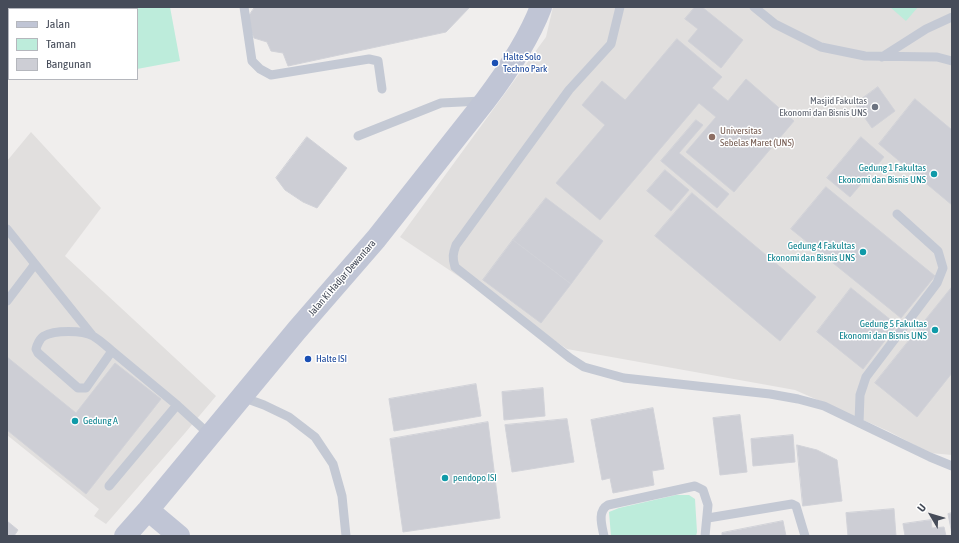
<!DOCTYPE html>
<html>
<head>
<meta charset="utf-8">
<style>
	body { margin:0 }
	#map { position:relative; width:959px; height:543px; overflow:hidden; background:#f0eeed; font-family:"Asap Condensed",sans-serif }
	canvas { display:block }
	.frame { position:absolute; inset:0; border:8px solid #464c59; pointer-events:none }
	.legend { position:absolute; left:8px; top:8px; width:130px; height:72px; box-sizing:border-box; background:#fff; border:1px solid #b5b7bd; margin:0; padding:5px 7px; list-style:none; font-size:12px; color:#464c59 }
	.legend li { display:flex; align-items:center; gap:8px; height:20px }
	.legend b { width:20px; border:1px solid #b5b7bd }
	.north { position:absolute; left:911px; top:495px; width:40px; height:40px; -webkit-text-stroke:3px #fff; paint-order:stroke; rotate:308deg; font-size:11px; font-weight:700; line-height:16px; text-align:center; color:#464c59 }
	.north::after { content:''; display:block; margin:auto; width:14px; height:18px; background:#464c59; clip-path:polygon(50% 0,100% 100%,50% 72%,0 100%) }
</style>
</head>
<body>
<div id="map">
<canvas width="959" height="543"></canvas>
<div class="frame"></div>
<ul class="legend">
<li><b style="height:5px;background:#c0c5d5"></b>Jalan</li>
<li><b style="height:11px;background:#bdecdb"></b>Taman</li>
<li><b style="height:11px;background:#cdced5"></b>Bangunan</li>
</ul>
<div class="north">U</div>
</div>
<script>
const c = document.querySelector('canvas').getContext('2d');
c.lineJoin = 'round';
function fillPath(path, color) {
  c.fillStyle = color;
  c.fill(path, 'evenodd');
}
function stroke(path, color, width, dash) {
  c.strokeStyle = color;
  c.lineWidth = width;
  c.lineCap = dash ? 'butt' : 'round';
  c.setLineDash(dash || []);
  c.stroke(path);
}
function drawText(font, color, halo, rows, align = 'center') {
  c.font = font + ' "Asap Condensed",sans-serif';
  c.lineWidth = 3;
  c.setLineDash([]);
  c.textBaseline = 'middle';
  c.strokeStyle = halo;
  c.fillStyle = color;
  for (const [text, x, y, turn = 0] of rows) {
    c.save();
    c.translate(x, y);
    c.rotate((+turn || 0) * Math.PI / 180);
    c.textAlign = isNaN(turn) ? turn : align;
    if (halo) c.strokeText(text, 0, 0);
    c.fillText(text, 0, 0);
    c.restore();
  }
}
fillPath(new Path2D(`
	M553 7H952V455L930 453 888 431 795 390 567 349 400 237 546 37Z
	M31 132 101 208 65 256 216 396 185 433 106 524 94 516 99 509 7 435V161Z`), '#e1dfde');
fillPath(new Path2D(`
	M68 7H117V9H68Z
	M121 7H170L180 61 137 69V9H121Z
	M890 7H918L906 21Z
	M676 495H689L695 499 697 532 696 536H611L609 512 619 508Z`), '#bdecdb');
const building = new Path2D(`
	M255 7H470L446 32 288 66 283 53 271 51 267 42 254 38 248 24V17Z
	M695 7H702L743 40 721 68 688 41 698 29 685 19Z
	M677 39 722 77 712 88 728 101 746 79 794 121 734 192 686 152 716 117 699 103 600 220 556 183 605 125 582 105 602 81 625 100Z
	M878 87 895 111 872 128 855 104Z
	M915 99 952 130V205L879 144Z
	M696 120 703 125 679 153 729 194 717 208 661 161Z
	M307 137 347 168 317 208 303 202 285 190 276 178Z
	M861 137 884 157 850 197 827 178Z
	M665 170 689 190 671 211 647 191Z
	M826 187 935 276 901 318 791 229Z
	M692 193 816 297 780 341 655 236Z
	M546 198 603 241 571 284 513 240Z
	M513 240 571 284 541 323 483 280Z
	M952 287V373L917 417 875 383Z
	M851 288 897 325 863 369 817 332Z
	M7 357 76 413 115 363 161 399 86 494 7 430Z
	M476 384 481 416 394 431 389 399Z
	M543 388 545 416 504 420 502 392Z
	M653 408 664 469 652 471 654 485 613 493 610 478 602 480 591 420Z
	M740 415 747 472 720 475 713 418Z
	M567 419 574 462 512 472 505 425Z
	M488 422 500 518 403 532 390 439Z
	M793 435 795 462 753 466 751 439Z
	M797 445 817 450 837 460 842 501 803 506Z
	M894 509 896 536H848L846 513Z
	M952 513V534L948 514Z
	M931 520 932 528 944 527 946 536H905L903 524Z
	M7 521 18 530 14 536H7Z
	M783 521 786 536H722V533Z`);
fillPath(building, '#cdced5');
stroke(building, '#d1d2d8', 1);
stroke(new Path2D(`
	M244 7 252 61 260 69 271 75 369 59 378 61 382 89
	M620 7 611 44 569 90 456 245C453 253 452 258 455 267L570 358 584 367 624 378 770 394 798 399 824 406 930 457 952 466
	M754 7 775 24 821 47 865 56 937 57 952 61
	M882 57 926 29 952 17
	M358 136 441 103 482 101
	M7 229 92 335
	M7 301 35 264
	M112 351 86 388H78L38 353 36 349C37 345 40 338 44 336 54 330 83 330 93 336 100 340 106 346 112 351L177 405 210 435
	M242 397 264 405 289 417 315 437 333 464 342 496 346 536
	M859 423 860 395 866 377 937 283 943 268 938 251 897 214
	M109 486 177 405
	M708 518 792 504 796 506 805 536
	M604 536C602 526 597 511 608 505L695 486 703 490 708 505 705 536`), '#c4c9d4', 9);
stroke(new Path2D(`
	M148 510 179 536
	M125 536 148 510 297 330 376 239 485 101C507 72 528 41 541 7`), '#c0c5d5', 22);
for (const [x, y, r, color] of [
	[495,63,4,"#1a4fb4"],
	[875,107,4,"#6b7280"],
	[712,137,4,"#8d6e63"],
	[934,174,4,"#0f9aa8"],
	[863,252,4,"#0f9aa8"],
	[935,330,4,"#0f9aa8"],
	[308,359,4,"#1a4fb4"],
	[75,421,4,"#0f9aa8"],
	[445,478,4,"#0f9aa8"]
]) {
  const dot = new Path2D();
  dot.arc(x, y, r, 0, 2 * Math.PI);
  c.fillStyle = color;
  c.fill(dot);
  stroke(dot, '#fff', 1.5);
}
drawText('10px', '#164399', '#fff', [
	["Halte Solo",503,57],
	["Techno Park",503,69],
	["Halte ISI",316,359]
], 'left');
drawText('10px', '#5b616d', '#fff', [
	["Masjid Fakultas",867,101],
	["Ekonomi dan Bisnis UNS",867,113]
], 'right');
drawText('10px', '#785e54', '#fff', [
	["Universitas",720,131],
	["Sebelas Maret (UNS)",720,143]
], 'left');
drawText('10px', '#0d838f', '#fff', [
	["Gedung 1 Fakultas",926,168],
	["Ekonomi dan Bisnis UNS",926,180],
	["Gedung 4 Fakultas",855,246],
	["Ekonomi dan Bisnis UNS",855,258],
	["Gedung 5 Fakultas",927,324],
	["Ekonomi dan Bisnis UNS",927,336],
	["Gedung A",83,421,"left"],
	["pendopo ISI",453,478,"left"]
], 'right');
drawText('10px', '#464c59', '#fff', [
	["Jalan Ki Hadjar Dewantara",342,278,-49]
]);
</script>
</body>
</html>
